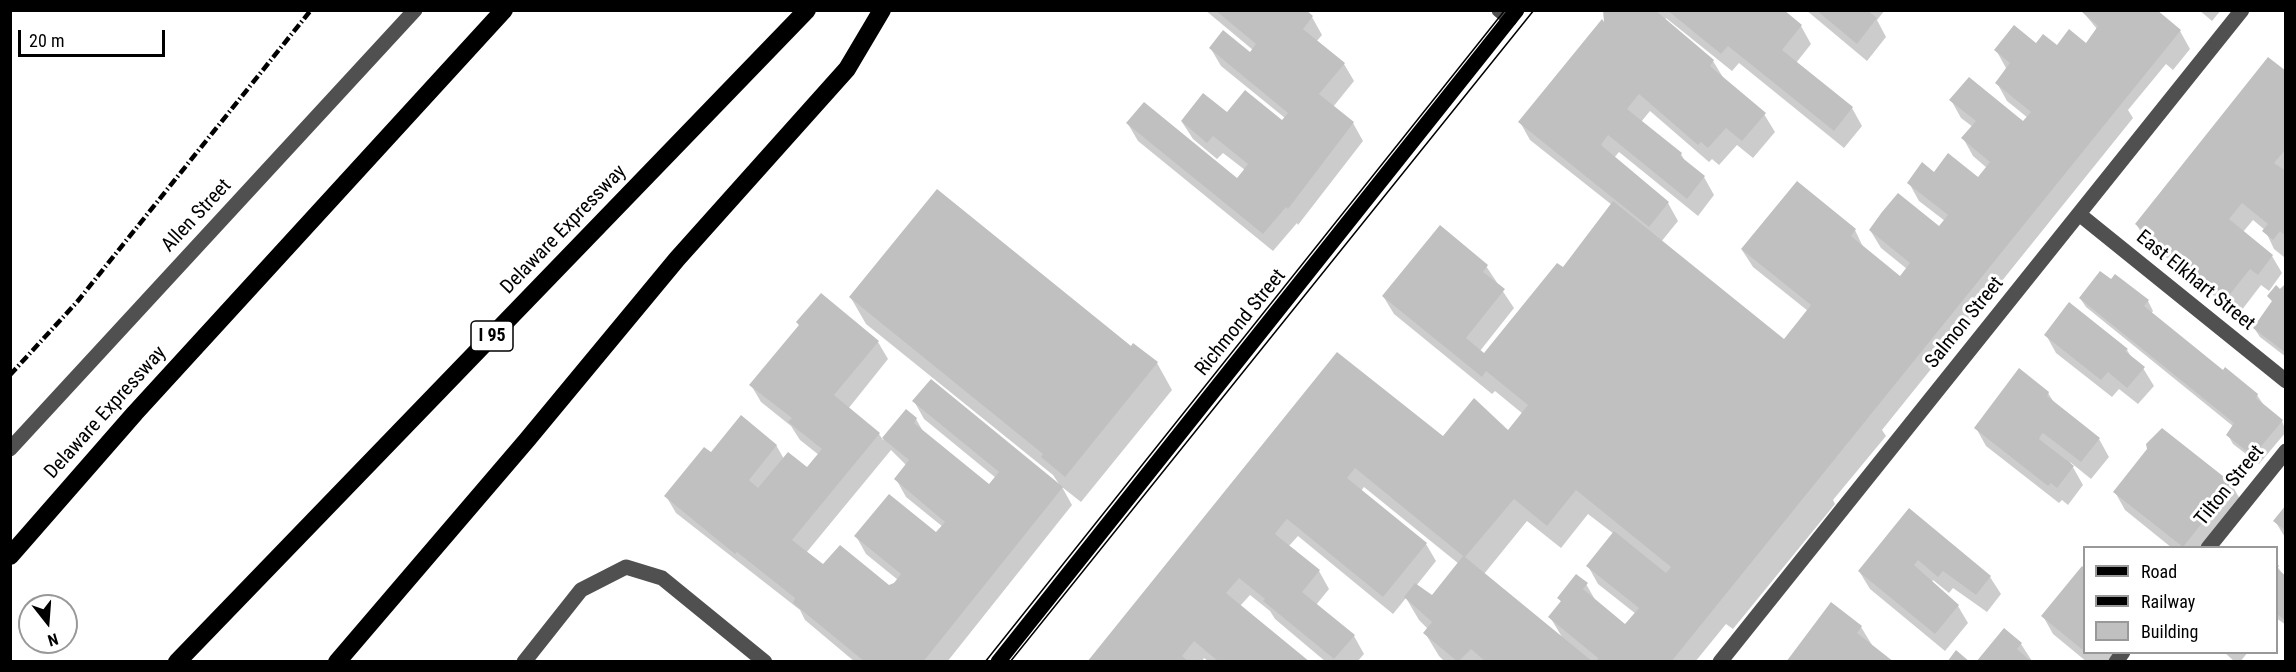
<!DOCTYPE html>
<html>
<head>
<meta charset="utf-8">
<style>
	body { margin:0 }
	#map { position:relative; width:2296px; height:672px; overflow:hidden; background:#fff; font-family:"Roboto Condensed",sans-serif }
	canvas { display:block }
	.frame { position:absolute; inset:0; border:12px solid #000; pointer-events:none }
	.legend { position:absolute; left:2083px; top:546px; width:195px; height:108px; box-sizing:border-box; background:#fff; border:2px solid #999; margin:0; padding:8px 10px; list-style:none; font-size:18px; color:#000 }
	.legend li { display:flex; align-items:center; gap:12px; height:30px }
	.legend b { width:30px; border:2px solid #999 }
	.north { position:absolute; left:18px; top:594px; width:60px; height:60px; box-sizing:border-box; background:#fff; border:2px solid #999; border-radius:50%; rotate:163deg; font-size:16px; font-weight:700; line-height:24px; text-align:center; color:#000 }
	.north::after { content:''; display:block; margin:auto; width:21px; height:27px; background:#000; clip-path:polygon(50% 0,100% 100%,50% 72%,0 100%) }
	.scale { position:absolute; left:18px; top:30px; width:147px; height:27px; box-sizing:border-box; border:3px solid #000; border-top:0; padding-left:8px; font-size:18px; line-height:21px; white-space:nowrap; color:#000; -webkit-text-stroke:4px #fff; paint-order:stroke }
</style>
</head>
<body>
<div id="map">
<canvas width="2296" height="672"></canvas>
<div class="frame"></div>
<ul class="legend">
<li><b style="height:8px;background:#000"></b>Road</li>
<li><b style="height:8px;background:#000"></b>Railway</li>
<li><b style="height:16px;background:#c0c0c0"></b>Building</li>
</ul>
<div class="north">N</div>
<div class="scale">20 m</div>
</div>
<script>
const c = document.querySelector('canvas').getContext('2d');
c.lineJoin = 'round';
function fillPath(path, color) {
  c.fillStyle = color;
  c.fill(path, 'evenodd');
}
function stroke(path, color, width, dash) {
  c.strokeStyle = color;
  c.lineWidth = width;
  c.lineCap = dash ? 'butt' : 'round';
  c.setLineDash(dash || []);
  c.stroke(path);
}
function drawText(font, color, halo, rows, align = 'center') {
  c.font = font + ' "Roboto Condensed",sans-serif';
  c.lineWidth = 6;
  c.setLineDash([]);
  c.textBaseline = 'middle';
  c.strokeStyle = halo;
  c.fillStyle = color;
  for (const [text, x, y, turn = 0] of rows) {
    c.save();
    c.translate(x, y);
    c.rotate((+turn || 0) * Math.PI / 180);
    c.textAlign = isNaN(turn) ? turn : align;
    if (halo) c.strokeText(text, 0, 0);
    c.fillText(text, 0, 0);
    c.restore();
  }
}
fillPath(new Path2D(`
	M1205 10H1304L1312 17 1322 35 1316 42 1344 64 1354 81 1333 107 1353 123 1363 141 1298 225 1297 223 1273 251 1138 141 1128 124 1237 180 1245 170 1223 153 1217 159 1193 139 1182 122 1227 114 1282 122 1285 118 1221 66 1211 49 1250 54 1253 50Z
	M1653 10H1782L1801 26 1811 44 1796 63 1852 108 1862 126 1844 148 1739 63 1732 71 1666 18 1665 21 1713 61 1724 79 1764 114 1775 132 1753 158 1737 145 1719 165 1712 159 1709 162 1650 111 1641 122 1681 154 1686 163 1704 177 1714 195 1698 216 1619 152 1614 158 1668 203 1678 221 1661 242 1784 341 1808 311 1753 267 1742 250 1855 230 1864 249 1900 278 1907 269 1881 248 1870 230 1939 228 1945 221 1919 201 1909 183 1934 174 1978 179 1987 168 1973 156 1963 138 1973 127 1961 118 1951 100 2023 123 2028 118 2007 101 1997 83 2006 68 1996 50 2036 45 2062 51 2086 45 2097 29 2083 12 2180 31 2190 49 2173 70 2166 64 2128 110 2133 118 1882 430 1886 436 1833 500 1835 504 1733 629 1726 624 1695 662H1445L1439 656 1425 633 1428 629 1419 620 1406 598 1393 614 1298 536 1288 547 1319 571 1329 589 1316 605 1354 636 1364 654 1357 662H1326L1275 619 1270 611 1250 595 1240 606 1308 662H1209L1204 658 1202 662H1089L1337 354 1443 438 1508 432 1523 414 1495 391 1492 394 1394 314 1383 296 1486 266 1514 308 1480 351 1484 356 1563 269 1612 205 1530 140 1520 122 1606 25ZM1364 487 1459 564 1432 597 1416 586 1436 561 1426 544 1361 491ZM1588 514 1614 534 1588 566 1598 584 1636 614 1625 626 1597 603 1586 584 1559 598 1562 603 1550 617 1562 637 1484 574 1527 521 1561 548Z
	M1806 10H1885L1877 20 1886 37 1867 61Z
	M2199 10H2221L2212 21Z
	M2286 73V255L2284 257 2274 249 2265 230 2253 220 2243 232 2272 256 2282 273 2269 291 2261 285 2238 315 2147 242 2136 224Z
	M2286 285V357L2260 337 2254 328 2273 303 2269 296Z
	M851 298 1131 348 1157 363 1172 390 1081 502 1062 487 1072 505 947 662H855L805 620 800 610 676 513 666 496 711 454 776 445 784 459 808 469 819 455 800 440 791 426 761 402 751 385 878 342 888 359 848 409 879 434 883 440 907 411 916 419 924 433 989 487 996 478 924 419 914 401 1059 484 1053 475 866 324ZM891 450 907 466 896 479 906 497 943 527 936 534 856 536 866 554 898 580 889 587 823 566 806 553Z
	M2080 298 2148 301 2153 311 2151 314 2224 372 2257 395 2263 404 2282 421 2286 432 2259 464 2233 444 2228 435 2234 427 2086 307Z
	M2046 335 2127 350 2132 358 2143 368 2154 386 2138 404 2119 389 2112 397 2056 353Z
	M2048 393 2055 404 2099 439 2109 457 2091 479 2070 462 2083 485 2068 505 2062 500 2059 503 1986 446 1976 428Z
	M2232 485 2242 503 2206 548H2172L2125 510 2115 492Z
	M2286 507V539L2275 521Z
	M1909 510 1990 577 2001 594 1987 612 1953 588 1949 593 1933 580 1932 582 1958 606 1968 623 1945 651 1870 589 1859 571Z
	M2276 565 2286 578V625L2276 618Z
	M2082 568 2084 570V652H2123L2116 662H2087L2053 634 2043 616Z
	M1831 604 1861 627 1872 645 1787 662Z
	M2021 644 2032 661 1979 662Z
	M2224 652H2248L2240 662H2235Z`), '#0003');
fillPath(new Path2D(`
	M1215 10H1306L1313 16 1303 29 1345 63 1319 94 1354 122 1288 209 1286 207 1263 234 1126 123 1144 102 1237 178 1242 172 1248 164 1213 136 1207 143 1181 121 1203 93 1227 112 1245 90 1282 120 1288 113 1209 48 1223 30 1250 52 1256 44Z
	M1603 10H1655L1714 60 1710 66 1766 113 1742 141 1726 128 1708 148 1701 142 1698 145 1639 94 1627 109 1682 153 1680 156 1705 176 1687 199 1608 135 1601 145 1669 202 1649 227 1518 122 1602 19 1604 22Z
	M1667 10H1784L1802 25 1782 50 1853 107 1834 131 1728 46 1721 54Z
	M1816 10H1867L1877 18 1857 44Z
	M2083 10H2157L2181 30 1671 662H1596L1598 658 1548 617 1561 601 1557 598 1576 574 1588 583 1583 589 1625 624 1639 608 1586 566 1614 531 1666 573 1671 567 1576 490 1547 526 1514 499 1465 557 1593 662H1486L1471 649 1458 662 1423 633 1432 622 1404 597 1415 583 1432 595 1463 556 1355 468 1347 478 1427 543 1383 597 1287 519 1281 526 1275 534 1320 570 1302 592 1355 635 1334 659 1263 601 1265 599 1239 578 1226 593 1310 662H1219L1194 641 1182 656 1189 662H1087L1337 352 1443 436 1474 398 1508 430 1528 405 1486 371 1482 377 1382 296 1440 225 1488 265 1483 272 1505 289 1466 338 1484 353 1557 263 1563 267 1613 201 1784 339 1811 305 1741 249 1797 181 1856 229 1851 236 1900 276 1910 263 1869 230 1882 212 1898 193 1939 226 1948 215 1907 183 1922 162 1934 172 1948 153 1978 177 1990 162 1961 138 1976 121 1949 100 1969 77 2023 121 2031 112 1995 83 2010 63 1994 50 2014 25 2036 43 2043 34 2057 45 2069 29 2086 43 2098 26 2082 12Z
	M2268 57 2286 71V149L2274 163 2286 171V231L2283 234 2280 231 2273 240 2262 231 2268 224 2242 203 2229 219 2273 255 2258 275 2250 269 2227 298 2135 224Z
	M937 189 1131 346 1133 343 1158 362 1065 477 1041 457 1043 454 849 297Z
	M2100 271 2111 279 2115 274 2149 300 2144 306 2223 370 2225 367 2258 394 2256 398 2283 420 2253 456 2226 435 2234 423 2079 298Z
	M2286 283V353L2253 328 2272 301 2267 296 2276 285 2280 289Z
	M821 293 879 341 834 395 880 433 792 540 823 564 840 545 889 585 894 583 901 574 854 536 889 494 936 532 945 522 894 479 909 460 882 438 906 409 917 418 914 423 989 484 999 472 912 401 931 379 1063 487 923 662H865L793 603 795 598 737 552 735 554 664 496 704 447 711 452 741 415 777 445 749 480 758 488 788 452 807 467 822 449 788 422 792 418 749 385 799 325 796 322Z
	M2069 302 2128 349 2125 351 2145 367 2127 388 2108 372 2101 380 2044 335Z
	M2019 368 2049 392 2047 396 2100 438 2081 462 2043 433 2041 435 2039 439 2074 466 2057 488 2051 483 2048 486 1974 428Z
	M2162 428 2233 484 2218 508 2215 507 2183 547 2113 492 2147 449 2146 444Z
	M2286 505V531L2273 521Z
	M1909 508 1991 576 1976 595 1943 571 1938 577 1918 560 1914 565 1959 605 1935 634 1858 571Z
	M2277 564 2279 566 2277 569 2286 576V621L2277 614Z
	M2082 566 2084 568V651L2041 616Z
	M1831 602 1862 626 1857 633 1894 662H1786Z
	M2004 628 2022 643 2017 649 2032 662H1976Z
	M1956 650 1970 662H1947Z`), '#c0c0c0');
stroke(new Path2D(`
	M1499 10 1510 19
	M2079 214 2286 381
	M10 449 415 10
	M2208 548 2286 451
	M524 662 581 590 626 567 662 578 765 662
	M1720 662 2242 10
	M2116 662 2123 652`), '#505050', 15);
stroke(new Path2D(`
	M998 662 1517 10`), '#000', 15);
stroke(new Path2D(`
	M10 556 135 413 504 10
	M177 662 807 10
	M337 662 527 440 677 259 847 69 882 10`), '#000', 18);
stroke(new Path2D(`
	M985 662 1505 10
	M1010 662 1534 10`), '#000', 1.5);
stroke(new Path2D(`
	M10 375 77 302 311 10`), '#000', 4.5, [9, 3, 1.5, 3]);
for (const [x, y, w] of [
	[492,336,42]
]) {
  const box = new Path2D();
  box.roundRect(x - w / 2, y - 15, w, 30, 4.5);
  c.fillStyle = '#fff';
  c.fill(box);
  stroke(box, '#000', 1.5);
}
drawText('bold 18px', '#000', null, [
	["I 95",492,336]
]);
drawText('20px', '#000', '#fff', [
	["Allen Street",197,216,-47],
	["Delaware Expressway",564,230,-46],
	["East Elkhart Street",2195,281,39],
	["Richmond Street",1241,323,-51],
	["Salmon Street",1965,323,-51],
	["Delaware Expressway",106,413,-48],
	["Tilton Street",2230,486,-51]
]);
</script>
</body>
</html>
